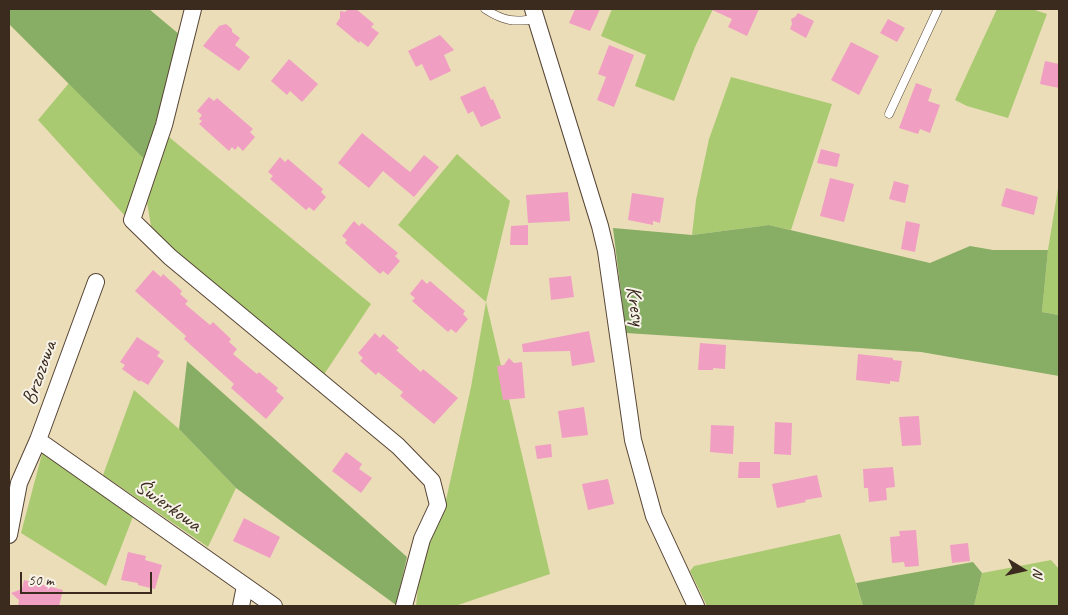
<!DOCTYPE html>
<html>
<head>
<meta charset="utf-8">
<style>
	body { margin:0 }
	#map { position:relative; width:1068px; height:615px; overflow:hidden; background:#ecddb9; font-family:Caveat,sans-serif }
	canvas { display:block }
	.frame { position:absolute; inset:0; border:10px solid #3b2a1e; pointer-events:none }
	.north { position:absolute; left:998px; top:545px; width:50px; height:50px; -webkit-text-stroke:4px #f7f3e8; paint-order:stroke; rotate:100deg; font-size:14px; font-weight:700; line-height:20px; text-align:center; color:#3b2a1e }
	.north::after { content:''; display:block; margin:auto; width:18px; height:22px; background:#3b2a1e; clip-path:polygon(50% 0,100% 100%,50% 72%,0 100%) }
	.scale { position:absolute; left:20px; top:572px; width:132px; height:22px; box-sizing:border-box; border:2px solid #3b2a1e; border-top:0; padding-left:6px; font-size:15px; line-height:18px; white-space:nowrap; color:#3b2a1e; -webkit-text-stroke:4px #f7f3e8; paint-order:stroke }
</style>
</head>
<body>
<div id="map">
<canvas width="1068" height="615"></canvas>
<div class="frame"></div>
<div class="north">N</div>
<div class="scale">50 m</div>
</div>
<script>
const c = document.querySelector('canvas').getContext('2d');
c.lineJoin = 'round';
function fillPath(path, color) {
  c.fillStyle = color;
  c.fill(path, 'evenodd');
}
function stroke(path, color, width, dash) {
  c.strokeStyle = color;
  c.lineWidth = width;
  c.lineCap = dash ? 'butt' : 'round';
  c.setLineDash(dash || []);
  c.stroke(path);
}
function drawText(font, color, halo, rows, align = 'center') {
  c.font = font + ' Caveat,sans-serif';
  c.lineWidth = 4;
  c.setLineDash([]);
  c.textBaseline = 'middle';
  c.strokeStyle = halo;
  c.fillStyle = color;
  for (const [text, x, y, turn = 0] of rows) {
    c.save();
    c.translate(x, y);
    c.rotate((+turn || 0) * Math.PI / 180);
    c.textAlign = isNaN(turn) ? turn : align;
    if (halo) c.strokeText(text, 0, 0);
    c.fillText(text, 0, 0);
    c.restore();
  }
}
fillPath(new Path2D(`
	M612 9H713L695 47 674 101 635 86 646 55 601 36Z
	M997 9H1032L1047 14 1008 118 967 106 955 100Z
	M731 77 832 104 791 230 769 225 692 235 696 200 709 139Z
	M69 83 145 160 126 217 38 120Z
	M169 137 371 304 323 376 165 244 151 226 147 202Z
	M457 154 510 201 486 302 550 574 455 606H416L420 568 446 500 471 387 486 302 398 225Z
	M1059 182V315L1042 312 1048 250Z
	M134 390 179 429 236 488 208 547 103 475Z
	M43 450 134 514 106 586 21 533Z
	M840 534 863 606H707L690 571 694 566Z
	M1051 560 1059 569V606H974L982 573Z`), '#aaca72');
fillPath(new Path2D(`
	M9 9H149L180 35 145 160 9 24Z
	M769 225 930 263 970 246 993 250H1048L1042 312 1059 315V376L921 352 626 333 613 228 692 235Z
	M187 361 407 557 396 605 236 488 179 429Z
	M973 562 982 573 974 606H863L856 583Z`), '#87ae64');
fillPath(new Path2D(`
	M348 9H356L374 24 371 27 379 33 368 47 360 41 359 43 336 24 340 18V11L345 12Z
	M575 9H600L590 31 569 23Z
	M710 9H759L747 36 728 27 732 19Z
	M798 13 814 21 806 38 790 29 792 24 791 19 795 17Z
	M888 19 905 28 897 42 880 33Z
	M226 24 232 29V32L240 38 235 45 250 57 239 71 203 46 219 26Z
	M440 35 454 50 444 55 451 71 430 81 422 64 416 67 408 51Z
	M851 42 879 56 859 95 831 80Z
	M609 45 634 55 614 107 597 100 606 77 598 74Z
	M289 59 318 84 302 102 290 91 287 95 271 81Z
	M1045 61 1059 64V88L1040 84Z
	M916 83 932 89 928 101 940 105 930 133 920 129 918 134 899 128Z
	M485 86 491 100 493 99 501 118 481 127 473 111 468 114 460 97Z
	M209 97 214 101 217 98 253 129 250 132 255 137 243 151 238 146 235 150 232 147 229 151 199 124 202 121 199 119 202 115 197 111Z
	M362 133 410 172 424 155 439 167 414 197 383 171 369 188 338 163Z
	M821 149 840 154 837 167 817 163Z
	M280 157 285 162 288 159 323 189 321 192 326 197 314 211 309 207 306 210 270 179 273 176 268 172Z
	M830 178 854 184 844 222 820 216Z
	M894 181 909 185 905 203 889 199Z
	M1006 188 1038 197 1034 215 1001 206Z
	M568 192 570 221 528 223 526 195Z
	M632 193 664 198 660 223 653 221V225L628 220Z
	M354 221 359 226 362 223 398 253 395 256 400 261 388 275 383 271 380 274 345 243 347 240 342 236Z
	M906 221 920 224 915 252 901 249Z
	M528 225V245H510L511 226Z
	M153 270 161 277 163 274 182 291 180 294 188 301 185 304 210 325 213 322 231 339 229 342 237 349 233 354 257 374 259 372 278 388 276 391 284 398 266 419 231 388 234 384 184 339 186 336 135 291Z
	M571 276 574 297 551 300 549 278Z
	M422 279 427 284 430 281 465 311 463 314 468 319 456 333 451 329 448 332 412 301 415 298 410 294Z
	M589 331 595 362 572 366 570 351 523 352 522 344Z
	M375 333 380 338 383 334 399 348 396 350 421 372 423 369 458 398 434 424 400 396 403 392 378 372 376 375 360 361 363 358 358 353Z
	M137 337 160 352 157 356 164 361 148 385 140 380V382L122 369 125 365 120 362Z
	M700 343 726 345 725 369 713 368V370H698Z
	M858 354 893 358V360L902 361 899 382 890 381V384L856 380Z
	M509 358 514 363 522 362 525 398 503 400 497 366 504 365Z
	M584 407 588 435 562 438 558 411Z
	M919 416 921 445 902 446 899 417Z
	M775 422 792 423 791 455 774 454Z
	M711 425 734 426 733 454 710 452Z
	M551 444 552 457 537 459 535 446Z
	M346 452 362 464 359 469 372 478 361 493 332 471Z
	M739 462H760V478H738Z
	M893 467 895 487 886 488 887 500 869 502 868 488H864L863 469Z
	M817 475 822 497 805 500 806 502 777 508 772 484Z
	M608 479 614 504 588 510 582 484Z
	M244 518 280 537 270 558 233 541Z
	M916 530 919 566 905 567 904 562 892 563 890 537 900 536 899 531Z
	M968 543 970 561 952 563 950 545Z
	M128 552 146 556 145 560 162 565 155 589 138 585V583L121 580Z
	M24 580 63 590 59 606H18L19 600 11 593 22 589Z`), '#f09ec2');
const lane = new Path2D(`
	M485 9C505 22 514 22 537 19
	M889 114 938 9`);
const street = new Path2D(`
	M193 9 164 125 132 220 170 257 398 446 432 481 438 505 422 539 404 606
	M533 9 600 226 606 251 633 440 654 516 696 606
	M38 440 274 606
	M9 535 19 483 38 440 96 282
	M241 606 245 586`);
stroke(lane, '#564535', 9);
stroke(street, '#564535', 18);
stroke(lane, '#fff', 8);
stroke(street, '#fff', 16);
drawText('21px', '#3b2a1e', '#f7f3e8', [
	["Kresy",635,306,82],
	["Brzozowa",40,373,-70],
	["Świerkowa",168,506,35]
]);
</script>
</body>
</html>
